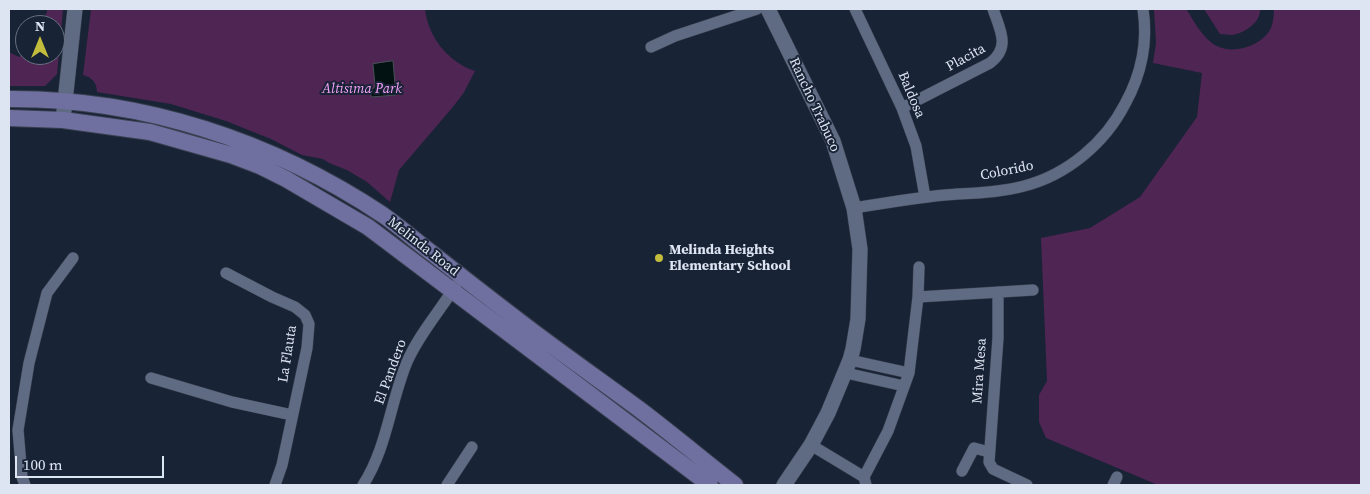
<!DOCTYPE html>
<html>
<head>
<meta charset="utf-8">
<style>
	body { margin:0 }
	#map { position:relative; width:1370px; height:494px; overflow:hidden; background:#192336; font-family:"Source Serif 4",serif }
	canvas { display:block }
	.frame { position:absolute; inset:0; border:10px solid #dee5f2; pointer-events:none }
	.north { position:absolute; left:15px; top:15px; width:50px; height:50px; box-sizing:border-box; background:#192336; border:1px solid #687181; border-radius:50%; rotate:0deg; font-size:14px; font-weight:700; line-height:20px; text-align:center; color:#dee5f2 }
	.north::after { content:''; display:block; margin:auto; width:18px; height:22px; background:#c4bc3d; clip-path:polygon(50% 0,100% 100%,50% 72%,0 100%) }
	.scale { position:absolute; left:15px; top:456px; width:149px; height:22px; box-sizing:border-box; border:2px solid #dee5f2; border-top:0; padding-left:6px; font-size:15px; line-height:18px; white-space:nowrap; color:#dee5f2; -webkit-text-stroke:4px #192336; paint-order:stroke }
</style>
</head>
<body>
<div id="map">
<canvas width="1370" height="494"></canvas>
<div class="frame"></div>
<div class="north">N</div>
<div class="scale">100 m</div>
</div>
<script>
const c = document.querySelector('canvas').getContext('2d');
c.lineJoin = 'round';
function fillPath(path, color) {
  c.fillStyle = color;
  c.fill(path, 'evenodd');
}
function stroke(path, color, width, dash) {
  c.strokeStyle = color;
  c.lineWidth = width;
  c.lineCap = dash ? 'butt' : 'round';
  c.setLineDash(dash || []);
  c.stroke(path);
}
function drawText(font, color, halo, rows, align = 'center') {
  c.font = font + ' "Source Serif 4",serif';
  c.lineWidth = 4;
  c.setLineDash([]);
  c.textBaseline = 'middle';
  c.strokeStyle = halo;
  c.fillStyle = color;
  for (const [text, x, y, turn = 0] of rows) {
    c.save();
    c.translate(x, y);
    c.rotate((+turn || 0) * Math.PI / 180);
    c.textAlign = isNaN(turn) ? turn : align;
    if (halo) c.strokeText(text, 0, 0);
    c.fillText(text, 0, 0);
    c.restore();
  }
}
fillPath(new Path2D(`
	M47 9H63L57 74 45 86H9V52L19 57 25 53V55H55V25H41L47 12Z
	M91 9H425C428 37 448 62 475 71L463 94 452 108 399 170 390 202 367 182 347 170 329 163 323 159 302 155 271 139 226 121 171 104 97 92C97 83 92 77 83 75Z
	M1154 9H1186C1195 22 1203 40 1219 47 1236 54 1263 45 1271 28 1273 23 1274 15 1274 9H1361V485H1158L1046 438 1039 422V395L1047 381 1041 238 1090 228 1140 197 1197 117 1202 73 1153 63 1156 43Z
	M1204 9H1260C1261 22 1245 33 1232 35 1228 35 1223 34 1220 34Z`), '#4f2553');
const water = new Path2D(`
	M393 61 396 95 371 97V92L375 86 373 64Z`);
fillPath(water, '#021112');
stroke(water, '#445155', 1);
const minor = new Path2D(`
	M855 9 902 108 916 146 925 197
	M651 47 675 36 757 9
	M902 108 990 63C1011 47 1000 30 993 9
	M854 208C884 203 914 198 945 195 971 193 999 193 1024 186 1067 175 1105 143 1125 104 1141 75 1148 42 1143 9
	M226 273 272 297 295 307 305 315 309 324 307 348 282 465 275 485
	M998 292V338L989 462 993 469 1027 485
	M918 297 1033 290
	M850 360 909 373
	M846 373 904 386
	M151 378 232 402 292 415
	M811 445 864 477
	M962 471 974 448 989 452
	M25 485 22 477 18 430 29 363 47 293 73 258
	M363 485C387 448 390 403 407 362 419 334 440 311 456 285
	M447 485 472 447
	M866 485 864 477 888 431 909 373 918 297 919 267
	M1113 485 1117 477`);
const tertiary = new Path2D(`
	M768 9 833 141 854 208 860 249 858 319 853 349 850 360 828 413 811 445 784 485
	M63 120 75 9`);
const secondary = new Path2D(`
	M9 99C142 98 272 141 383 215 400 227 416 241 433 254 463 278 493 301 523 324 561 353 601 381 639 409 672 434 703 460 735 485
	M9 118 63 120 150 132 231 155 260 166 286 179 368 227 710 485`);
stroke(minor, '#384050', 12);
stroke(tertiary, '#384050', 16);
stroke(secondary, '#384050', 18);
stroke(minor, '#5f6b82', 11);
stroke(tertiary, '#5f6b82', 15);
stroke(secondary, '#7070a0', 16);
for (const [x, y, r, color] of [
	[659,258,5,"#c4bc3d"]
]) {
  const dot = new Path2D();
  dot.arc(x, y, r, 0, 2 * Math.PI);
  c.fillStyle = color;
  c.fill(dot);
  stroke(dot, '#192336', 2);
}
drawText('14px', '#dee5f2', '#192336', [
	["Placita",966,58,-29],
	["Baldosa",911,95,67],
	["Rancho Trabuco",814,105,65],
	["Colorido",1007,171,-11],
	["Melinda Road",423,247,38],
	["La Flauta",288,354,-81],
	["Mira Mesa",980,371,-86],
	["El Pandero",391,372,-70]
]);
drawText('italic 14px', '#f4a2fa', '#192336', [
	["Altisima Park",362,89]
]);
drawText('bold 14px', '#dee5f2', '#192336', [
	["Melinda Heights",669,250],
	["Elementary School",669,266]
], 'left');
</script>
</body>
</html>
